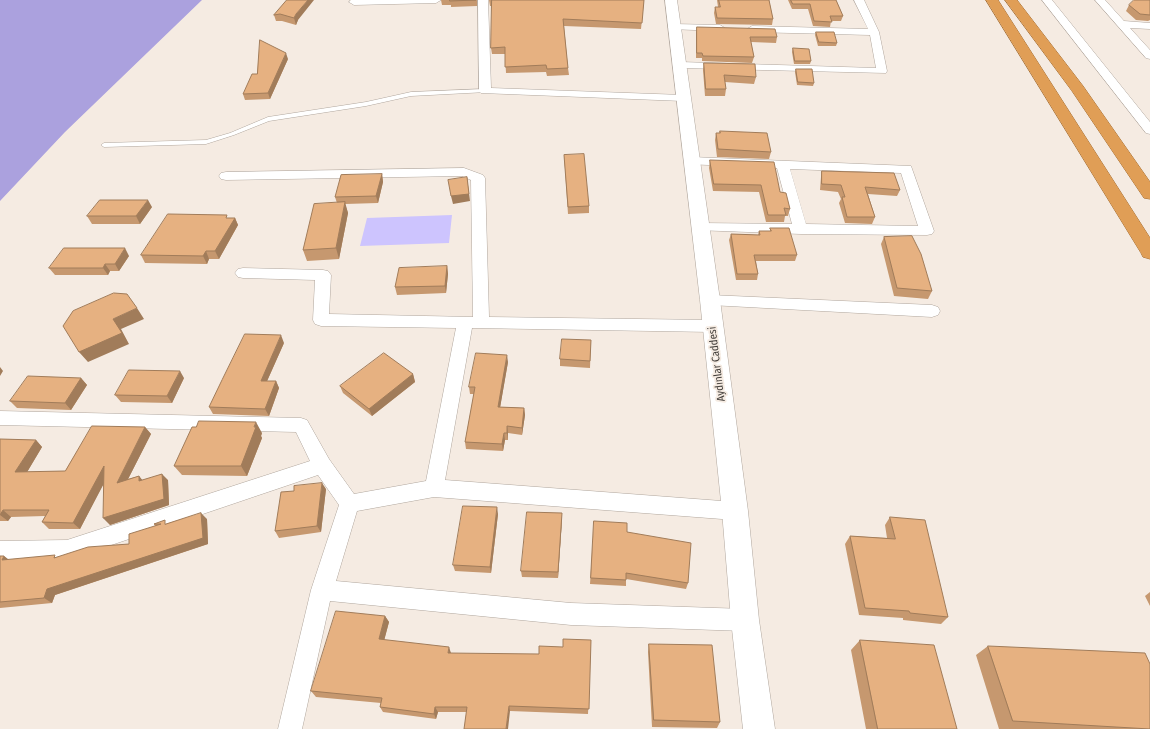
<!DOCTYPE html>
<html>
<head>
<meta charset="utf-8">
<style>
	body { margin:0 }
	canvas { display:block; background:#f5ebe2 }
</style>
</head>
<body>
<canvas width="1150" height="729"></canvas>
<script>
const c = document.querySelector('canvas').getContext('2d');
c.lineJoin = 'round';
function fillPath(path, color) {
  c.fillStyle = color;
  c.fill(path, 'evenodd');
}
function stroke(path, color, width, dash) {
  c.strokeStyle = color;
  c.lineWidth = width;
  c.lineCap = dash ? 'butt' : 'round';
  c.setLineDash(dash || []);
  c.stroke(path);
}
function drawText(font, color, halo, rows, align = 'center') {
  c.font = font + ' "Fira Sans Condensed",sans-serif';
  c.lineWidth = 3.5;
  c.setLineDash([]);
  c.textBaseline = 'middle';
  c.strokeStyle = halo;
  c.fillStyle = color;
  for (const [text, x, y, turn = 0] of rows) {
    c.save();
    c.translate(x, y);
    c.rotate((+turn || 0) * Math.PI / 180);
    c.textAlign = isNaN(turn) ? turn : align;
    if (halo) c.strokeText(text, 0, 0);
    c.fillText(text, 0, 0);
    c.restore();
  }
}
fillPath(new Path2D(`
	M452 215 449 243 360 246 367 218Z`), '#cdc4fe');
fillPath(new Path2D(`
	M0 0H202L65 132 0 201Z`), '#aba1de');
const service = new Path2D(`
	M485 89 488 91 487 92 411 96 366 106 269 121 234 135 206 144 104 147 101 145 104 143 206 140 230 133 268 117 366 102 411 92Z`);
const minor = new Path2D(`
	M351 0H441L436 3 354 5 349 2Z
	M478 0H488L491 88 683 95 687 96 689 98 687 100 683 101 481 93 479 91Z
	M854 0H864L879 32 887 71 886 73 680 68 675 65 680 62 876 68 870 35 752 32 747 29 752 26 868 29Z
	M1042 0H1052L1150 122V134L1146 133Z
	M1095 0H1105L1124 21 1150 23V29L1130 28 1150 50V59L1146 58Z
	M673 24 720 25 725 28 720 31 669 29 668 27 669 25Z
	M691 157 911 166 934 231 932 234 927 235 801 234 695 230 693 227 695 224 700 223 792 224 777 168 686 164 685 161 686 158ZM790 169 901 173 918 226 806 224Z
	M464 168 483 175 485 178 489 317 712 320 718 322 720 326 718 330 712 332 472 328 445 480 735 502 742 505 745 511 742 517 735 520 434 497 357 511 336 581 571 603 745 609 753 612 756 620 753 628 745 631 571 625 330 601 302 729H278L311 590 339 505 318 475 67 560 0 561V541L67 540 310 461 296 432 0 425V411L301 418 307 420 329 459 354 494 426 481 456 328 321 326 315 324 313 320 315 280 243 278 238 277 235 273 238 269 243 268 323 270 328 271 331 275 329 314 473 317 471 180 462 176 226 180 221 179 219 176 221 173 226 172Z
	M710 295 932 305 938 307 940 311 938 315 932 317 710 305 704 304 702 300 704 296Z`);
const tertiary = new Path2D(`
	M665 0H677L720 300 748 511 759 620 775 729H743L731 620 722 511 700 300Z`);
const trunk = new Path2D(`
	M986 0H998L1150 238V259L1143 257 1141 253Z
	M1005 0H1017L1083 86 1150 182V199L1144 198 1072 91Z`);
stroke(service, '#b0a69d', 1);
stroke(minor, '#b0a69d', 1);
stroke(tertiary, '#b0a69d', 1);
stroke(trunk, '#a36c30', 1);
fillPath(service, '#fff');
fillPath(minor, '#fff');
fillPath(tertiary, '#fff');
fillPath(trunk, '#e09e56');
fillPath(new Path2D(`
	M287 0 298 20 296 25 282 21H276L274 15Z
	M441 0H477V6L451 7V5H442Z
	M489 0H644L641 29 564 26 568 68 569 75 547 76 546 72 506 73 505 54H492L491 48 492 6H490Z
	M717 0H769L773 19 772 25 716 24 714 13 715 7H718Z
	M788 0H836L843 16 841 21H831L830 27 813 26 808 9H792Z
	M1150 0V20L1148 21 1136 20 1126 11 1129 5Z
	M697 27 777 37 776 43 751 42 754 57 752 63 702 61V58H696V33Z
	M816 32 837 43 836 46H818L815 35Z
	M793 48 811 61 810 64H794L792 52Z
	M288 59 270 99 245 100 243 94 257 74Z
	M704 63 756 77 754 84 725 82 726 89 725 96H705L703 70Z
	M796 69 814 83 813 86 797 85 795 72Z
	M720 131 771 152 769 159 717 157 715 140 716 133H719Z
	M564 155 589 206V213L568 214Z
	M710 160 780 192 790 209 788 216H785L784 222H766L759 192 713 191 709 168Z
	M822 171 900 190 897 196 868 194 875 217 872 224 845 223 839 203 841 199 838 192 820 190 821 177Z
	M382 174 383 182 378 203 345 204 348 213 339 259 307 261 303 250 337 203 335 197Z
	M152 207 140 224H92L87 216Z
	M229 218H235L238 225 219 259H209L207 264 145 263 141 255Z
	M770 228 797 255 795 261H756L758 274 757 280H736L729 240 731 234 758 235 759 231H770Z
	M884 237 932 291 928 299 894 296 881 244Z
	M129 256 119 271H110L108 275H55L49 268Z
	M447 266 448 274 446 293 397 295 395 287Z
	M591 340 590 368 560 366V359Z
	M284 343 267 381H276L279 388 269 416 213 414 209 407Z
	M508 362 500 407 524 408 525 415 522 435 508 433V440H505L503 451 466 449 465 442 474 394H470L469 387Z
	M413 374 415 382 372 416 343 393 340 386Z
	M81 378 87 385 71 410 17 408 10 401Z
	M184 378 172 403 121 402 115 395Z
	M145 427 151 434 128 479 139 476 142 480H168L169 505 110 525 103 484 80 529H49L42 522 45 516 11 517 8 521H0V439L36 440 42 447 27 472 65 471Z
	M262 433 261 436 262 438 247 476 182 475 174 466Z
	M326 489 321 532 279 538 275 531Z
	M498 514 491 573 455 571 453 565Z
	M890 517 948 617 941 624 903 620V618L859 615 845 544 850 536 887 538 885 525Z
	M207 519 208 544 55 595 52 603 0 608V556H4L8 560 57 557 129 544 155 526 154 524H168Z
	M562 519 558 578 522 577 521 571Z
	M594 521 627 532 688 583 686 589 626 579V586L590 584Z
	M1150 592V606L1145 596Z
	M385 616 389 622 384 640 451 653V654H539L563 647 591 640 588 714 510 711 467 712H438L436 719 383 712 380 707 381 703 316 697 311 691Z
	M860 640 957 729H866L851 650Z
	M649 644 720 722 717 728 652 727 648 652Z
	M988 646 1150 729H999L976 655Z`), '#c6986f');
fillPath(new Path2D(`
	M308 0H314L298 20 296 25 294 18 296 14Z
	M286 53 288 59 270 99 268 93Z
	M382 174 383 182 378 203 376 196Z
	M467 177 470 201 453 204 451 196Z
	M148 200 152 207 140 224 136 216Z
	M345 202 348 213 339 259 336 248Z
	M235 218 238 225 219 259 215 251Z
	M125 248 129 256 119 271 115 264Z
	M206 251 209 259 207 264 203 256Z
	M105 264 110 271 108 275 103 268Z
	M447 266 448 274 446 293 445 286Z
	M137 308 144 319 121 329 129 344 88 362 79 352 113 319Z
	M281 335 284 343 264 388 261 381Z
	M507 355 508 362 499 414 498 407Z
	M0 367 3 371 0 376Z
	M180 371 184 378 172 403 167 396Z
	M413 374 415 382 372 416 369 409Z
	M81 378 87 385 71 410 65 403Z
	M276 381 279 388 269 416 265 409Z
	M524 408 525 415 522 435V428Z
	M256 422 262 433 261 436 262 438 247 476 241 466Z
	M507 426 508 433V440L507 433Z
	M145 427 151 434 123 489 117 483Z
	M504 433 505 440 503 451 502 444Z
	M36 440 42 447 23 479 15 472Z
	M104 466 110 472 80 529 73 523Z
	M162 474 168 480 169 505 110 525 103 518Z
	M139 476 144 482 139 481Z
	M322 483 326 489 321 532 317 526Z
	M497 507 498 514 491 573 490 567Z
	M3 510 11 517 8 521 0 515Z
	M201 513 207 519 208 544 55 595 52 603 44 598 47 589Z
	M562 513V519L558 578V572Z
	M4 556 12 562 2 560Z
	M385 616 389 622 383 645 379 639Z
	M449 647 451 653 450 659 448 653Z
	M509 706 510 711 508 729H506Z
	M435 707 438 712 436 719 434 714Z`), '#a17c5a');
const building = new Path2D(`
	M287 0H308L296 14 294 18 280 14 274 15Z
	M450 0H476L450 1Z
	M492 0H644L642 23 563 19 568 68 547 69 546 65 505 67V47L491 48Z
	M719 0H769L773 19 717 18 715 7H720Z
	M791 0H836L843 16H830L832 22 814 21 810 4H793Z
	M1134 0H1150V15L1140 14 1129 5Z
	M697 27 775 29 777 37H750L754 57 703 56 702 53H697Z
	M816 32H834L837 43 819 42Z
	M260 40 286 53 268 93 243 94 252 74H257Z
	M793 48 809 49 811 61H795Z
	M704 63 755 64 756 77 724 75 726 89H706Z
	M796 69H812L814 83 798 82Z
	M720 131 767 133 771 152 718 149 716 133H720Z
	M584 154 589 206 568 207 564 155Z
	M710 160 774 162 780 192 786 193 790 209 784 208 786 215H768L761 185 714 184Z
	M822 171 894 173 900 190 865 187 875 217H847L842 197H845L841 185 822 184Z
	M382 174 376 196 335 197 341 175Z
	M467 177 469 194 451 196 448 180Z
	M100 200H148L136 216H87Z
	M345 202 336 248 303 250 314 204Z
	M168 214 227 215 226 218H235L215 251H206L203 256 141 255Z
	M770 228H789L797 255H754L758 274H737L731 234 760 235 759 231H771Z
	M912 236 921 254 932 291 897 288 884 237Z
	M64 248H125L115 264H105L103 268H49Z
	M447 266 445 286 395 287 399 268Z
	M114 293 127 294 137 308 113 319 122 333 79 352 63 326 73 311Z
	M245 334 281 335 261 381H276L265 409 209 407 222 380Z
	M562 339 591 340 590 361 560 359Z
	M384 353 413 374 369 409 340 386Z
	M476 353 507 355 498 407 524 408 522 428 507 426V433H504L502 444 465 442 475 387H469Z
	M129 370 180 371 167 396 115 395Z
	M28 376 81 378 65 403 10 401Z
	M199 421 256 422 254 427H256L241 466H174L192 427H196Z
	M92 426 145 427 117 483 139 476V481L162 474 164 499 103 518 104 466 73 523 42 522 49 510H3L0 515V439L36 440 15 472 65 471Z
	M322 483 317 526 275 531 281 492 294 491V486Z
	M463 506 497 507 490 567 453 565Z
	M527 512 562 513 558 572 521 571Z
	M201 513 203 538 47 589 44 598 0 602V556H4L2 560 55 555 54 558 88 547 129 544V534L161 524H154L165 520V524Z
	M890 517 925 520 948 617 910 613 909 611 865 608 850 536 895 539Z
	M594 521 627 523V532L691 543 688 583 626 573V580L591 578Z
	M336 611 385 616 379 639 449 647 448 653 539 654V646L563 647V639L591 640 589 709 509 706 506 729H464L467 707H435L434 714 380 707 382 698 311 691Z
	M860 640 934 645 957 729H878Z
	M649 644 712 645 720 722 654 720Z
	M988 646 1145 653 1150 664V729L1013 721Z`);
fillPath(building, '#e6b181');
stroke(building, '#a17c5a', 1);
drawText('11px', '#403c38', '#f5ebe2', [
	["Aydınlar Caddesi",717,364,-97]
]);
</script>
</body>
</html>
